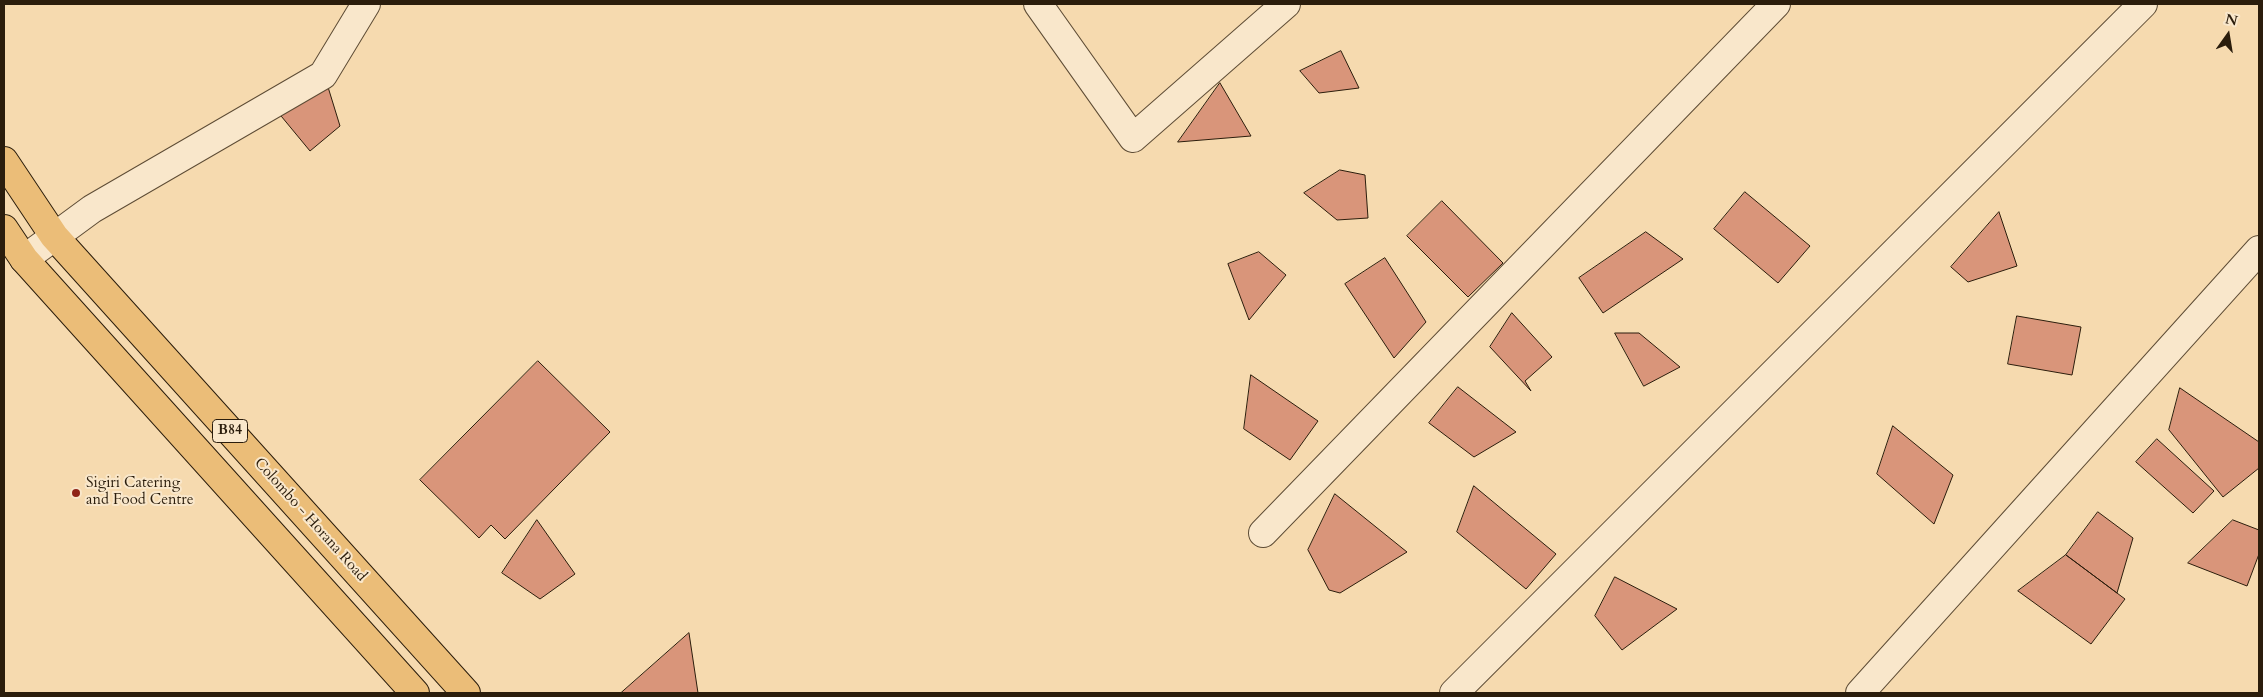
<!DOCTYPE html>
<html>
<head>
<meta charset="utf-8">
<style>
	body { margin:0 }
	#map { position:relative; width:2263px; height:697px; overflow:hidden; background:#f6daaf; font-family:Cardo,serif }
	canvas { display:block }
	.frame { position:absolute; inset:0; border:5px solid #2b1d0c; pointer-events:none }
	.north { position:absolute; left:2203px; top:10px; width:50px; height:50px; -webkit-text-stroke:4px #f9e7cb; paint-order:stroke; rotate:13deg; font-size:14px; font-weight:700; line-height:20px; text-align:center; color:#2b1d0c }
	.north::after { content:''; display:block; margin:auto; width:18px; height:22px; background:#2b1d0c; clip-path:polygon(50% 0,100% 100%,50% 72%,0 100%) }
</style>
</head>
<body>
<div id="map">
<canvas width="2263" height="697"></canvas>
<div class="frame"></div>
<div class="north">N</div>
</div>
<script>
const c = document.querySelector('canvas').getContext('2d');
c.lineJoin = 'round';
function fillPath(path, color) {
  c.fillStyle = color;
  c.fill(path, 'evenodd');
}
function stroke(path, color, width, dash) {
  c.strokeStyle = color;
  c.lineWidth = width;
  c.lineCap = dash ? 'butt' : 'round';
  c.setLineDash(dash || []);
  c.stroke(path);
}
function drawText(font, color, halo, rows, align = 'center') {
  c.font = font + ' Cardo,serif';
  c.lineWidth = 4;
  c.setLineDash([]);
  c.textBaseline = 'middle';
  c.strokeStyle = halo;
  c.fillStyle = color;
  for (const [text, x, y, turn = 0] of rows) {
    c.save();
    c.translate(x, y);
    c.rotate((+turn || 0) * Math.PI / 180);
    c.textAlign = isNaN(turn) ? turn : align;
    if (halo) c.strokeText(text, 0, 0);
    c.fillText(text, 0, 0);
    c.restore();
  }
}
const building = new Path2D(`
	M1341 51 1359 88 1319 93 1300 71Z
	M1220 83 1251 136 1178 142Z
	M328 87 340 126 310 151 272 105Z
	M1340 170 1365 175 1368 218 1337 220 1304 193Z
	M1745 192 1810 246 1778 283 1714 229Z
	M1442 201 1503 263 1468 297 1407 236Z
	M1999 212 2017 266 1968 282 1951 267Z
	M1646 232 1683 259 1603 313 1579 278Z
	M1259 252 1286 275 1249 320 1228 264Z
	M1385 258 1426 322 1394 358 1345 284Z
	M1512 313 1552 357 1525 381 1531 391 1490 347Z
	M2017 316 2081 327 2072 375 2008 364Z
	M1615 333H1639L1680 367 1644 386Z
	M538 361 610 432 505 539 491 525 479 538 420 480Z
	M1251 375 1318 421 1290 460 1244 429Z
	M1458 387 1516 432 1474 457 1429 423Z
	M2180 388 2259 442V468L2223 497 2169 430Z
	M1893 426 1953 475 1934 524 1877 474Z
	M2157 439 2214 491 2193 513 2136 462Z
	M1474 486 1556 554 1526 589 1457 532Z
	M1335 494 1407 552 1340 593 1329 590 1308 550Z
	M2098 512 2133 538 2117 593 2066 555Z
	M537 520 575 574 540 599 502 573Z
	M2233 520 2259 530V554L2247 586 2188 563Z
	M2066 555 2125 599 2091 644 2018 591Z
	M1615 577 1677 609 1622 650 1595 616Z
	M689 633 698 693H621Z`);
fillPath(building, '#d9957a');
stroke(building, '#2b1d0c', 1);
const minor = new Path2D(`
	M1038 4 1133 138 1286 4
	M24 259 92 209 323 75 366 4
	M1263 533 1776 4
	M1454 693 2143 4
	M1860 693 2259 250`);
const major = new Path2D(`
	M4 161 54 236 466 693
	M4 229 24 259 415 693`);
stroke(minor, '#5e4c35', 30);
stroke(major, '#2b1d0c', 30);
stroke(minor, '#f9e7cb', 28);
stroke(major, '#ebbd78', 28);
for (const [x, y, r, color] of [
	[76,493,5,"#8f2418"]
]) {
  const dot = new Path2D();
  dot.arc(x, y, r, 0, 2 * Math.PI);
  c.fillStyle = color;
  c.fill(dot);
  stroke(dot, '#f9e7cb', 2);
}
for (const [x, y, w] of [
	[230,431,35]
]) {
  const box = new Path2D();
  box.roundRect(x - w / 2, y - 11.5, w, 23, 4);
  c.fillStyle = '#f9e7cb';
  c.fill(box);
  stroke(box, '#2b1d0c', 1);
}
drawText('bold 14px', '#2b1d0c', null, [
	["B84",230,431]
]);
drawText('15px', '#2b1d0c', '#f9e7cb', [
	["Sigiri Catering",86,484],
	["and Food Centre",86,501]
], 'left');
drawText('15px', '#2b1d0c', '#f9e7cb', [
	["Colombo - Horana Road",310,520,48]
]);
</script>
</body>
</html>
